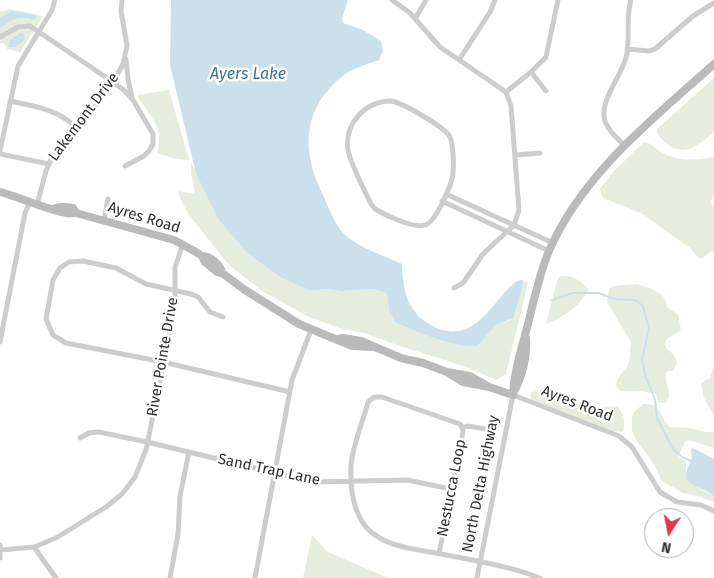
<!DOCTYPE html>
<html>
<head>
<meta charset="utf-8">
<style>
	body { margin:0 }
	#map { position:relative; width:714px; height:578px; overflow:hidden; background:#fff; font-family:"Fira Sans",sans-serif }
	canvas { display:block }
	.north { position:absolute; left:644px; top:508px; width:50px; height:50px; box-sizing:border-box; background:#fff; border:1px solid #acacac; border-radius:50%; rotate:191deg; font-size:14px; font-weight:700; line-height:20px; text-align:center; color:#303030 }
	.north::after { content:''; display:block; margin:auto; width:18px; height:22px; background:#de3a4c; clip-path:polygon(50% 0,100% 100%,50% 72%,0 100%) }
</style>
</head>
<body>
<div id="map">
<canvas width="714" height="578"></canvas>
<div class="north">N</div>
</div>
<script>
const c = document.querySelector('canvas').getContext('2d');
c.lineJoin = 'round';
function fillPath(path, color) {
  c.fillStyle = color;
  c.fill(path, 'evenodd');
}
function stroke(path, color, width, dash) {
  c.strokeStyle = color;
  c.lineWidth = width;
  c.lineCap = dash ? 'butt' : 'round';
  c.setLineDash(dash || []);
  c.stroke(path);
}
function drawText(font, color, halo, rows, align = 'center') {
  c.font = font + ' "Fira Sans",sans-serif';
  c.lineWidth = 5;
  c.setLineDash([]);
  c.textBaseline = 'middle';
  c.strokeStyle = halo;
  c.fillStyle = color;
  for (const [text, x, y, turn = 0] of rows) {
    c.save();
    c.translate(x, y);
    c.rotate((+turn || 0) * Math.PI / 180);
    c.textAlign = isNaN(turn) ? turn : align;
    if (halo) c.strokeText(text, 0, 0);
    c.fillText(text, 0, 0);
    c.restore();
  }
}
fillPath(new Path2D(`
	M10 9 43 16 20 52 7 49 4 43H0V12Z
	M714 78V131C701 145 682 159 665 142 660 138 657 135 657 129Z
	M169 90 189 160 176 159 157 153C166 129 148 114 137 95Z
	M646 142C653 145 657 150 663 153 678 162 698 160 714 157V193L711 202 714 208V252L711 251 703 258H698L690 248 641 213 603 198 600 189 613 172 643 143Z
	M191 161 196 174 218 219 248 254 280 277 310 291 327 289 341 291 373 289 384 292 387 294 389 310 395 322C412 331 458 349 477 346L496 325 510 320 515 310 522 280 528 283 506 374 496 380 471 369 442 359 403 347 361 332 342 329 309 317 262 291 229 265 190 216 181 201 178 191 195 194 191 172Z
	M560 276C572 275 580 280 588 289 585 303 559 320 546 324L557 281Z
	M636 284C648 288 667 291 667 307L678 314 681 330C673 337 661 337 667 349 676 356 680 361 673 371H668L666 373C665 384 670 389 669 398L665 403 658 402 656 394 640 391H620L616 385 617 380 629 363 631 342 607 302 609 289 613 286Z
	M714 366V416L704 398 701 384 707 379H709Z
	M535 391C551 394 562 407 579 408 592 410 605 405 618 407 624 415 626 422 623 432L613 431 530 399 531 393Z
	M643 404C665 404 657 416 670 427L691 428 705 432H714V448L689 440 685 442 678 456 686 462V471L699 488 714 496V502L694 495 683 493 662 481 652 461 636 440 632 430V418L634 412Z
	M312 535 328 552 388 578H303Z`), '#e6ecde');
fillPath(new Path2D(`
	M171 0H348L342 18 343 23 363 30 381 41 383 51 379 60C368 64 353 68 344 75 301 108 301 153 324 197 329 209 335 224 344 234 359 248 383 255 402 264 403 288 406 310 429 324 465 345 483 318 504 293 510 287 514 281 522 280L523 284 513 318 496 325 477 346C458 349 412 331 395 322L389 310 387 294 384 292 373 289 341 291 327 289 310 291 280 277 248 254 218 219 196 174 170 65Z
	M11 11 36 15 37 18 35 20C21 15 11 19 0 28V18Z
	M20 33H23L25 39 15 47H8L9 41Z
	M693 448 714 459V496C696 482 676 488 692 458L691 450Z`), '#cce0eb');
stroke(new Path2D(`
	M552 300 572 293H598L615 299 635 300 643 306 649 329 642 359 645 375 655 400 657 418 673 449 682 457 691 461`), '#cce0eb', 2);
stroke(new Path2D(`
	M392 0 410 13 440 47 506 92 511 106 519 210 514 225 483 254 463 283 454 288
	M415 19 426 0
	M0 37 18 27 30 26 113 82 125 91 133 100 153 134V144L149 151 144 156 125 166
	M627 49 649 51 655 49 693 16 714 3
	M126 59 128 79 132 98
	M459 60 490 12 495 0
	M531 72 546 91
	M506 92 531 72 546 57 558 0
	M10 101C34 106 56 109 75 126
	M391 101C403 103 445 127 450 137 453 143 454 164 453 172 453 183 436 222 425 225 414 229 385 215 375 209L371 204C364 189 351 165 348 150 344 123 366 101 391 101Z
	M624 145C616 137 605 128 604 116 602 99 621 75 626 58 631 39 625 19 631 0
	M0 151 18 66 52 10 55 0
	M0 154 49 164
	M516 155 540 153
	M446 194 553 243
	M442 201 549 251
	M37 205 46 171 53 155 75 126 89 115 113 82 123 64 127 46 121 11 122 0
	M104 220 108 199
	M223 317 210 312 198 297 191 294 146 284 116 268 83 261 69 262 60 268 53 280 46 319 53 335 66 343 163 362 290 392
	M0 342 25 213 30 202
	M462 428 468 426 491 430
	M80 438 89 433 99 432 147 442 314 482 407 480 451 489
	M0 545V558
	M34 547 56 578
	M1 550 34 547 56 538 106 507 122 494 135 477 146 450 175 307V267L183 244
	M439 554 463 432 462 427 460 424 382 397H374L368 402C363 422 353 444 351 465 350 487 353 516 371 532 389 547 414 549 436 553 471 560 506 565 540 578
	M170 578 178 534 180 496 189 452
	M255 578 292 380 311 330
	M477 578 513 395 619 436 632 447 660 492 677 502 701 505 714 511`), '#cdcdcd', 5);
stroke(new Path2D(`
	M0 192C17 196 63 217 76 213L174 240 196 252 202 256 205 262 217 272 222 273 245 290 299 324 352 346 373 347
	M53 209C59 206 66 207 73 208L76 213
	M202 256C210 256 221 265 222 273
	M338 339 343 338 361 341 401 358 423 363 447 372 470 376 489 387
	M447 372 463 382 489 387 513 395
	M515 390C523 374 527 355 526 338
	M513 395C514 370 522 348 528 324 534 300 539 275 549 251 583 173 652 120 714 64`), '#bababa', 8);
drawText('15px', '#303030', '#fff', [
	["Lakemont Drive",84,117,-53],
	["Ayres Road",144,218,17],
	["River Pointe Drive",163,357,-80],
	["Ayres Road",577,404,21],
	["Sand Trap Lane",269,470,12],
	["North Delta Highway",481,484,-79],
	["Nestucca Loop",452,488,-79]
]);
drawText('italic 16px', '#40738f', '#fff', [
	["Ayers Lake",248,75]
]);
</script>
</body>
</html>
